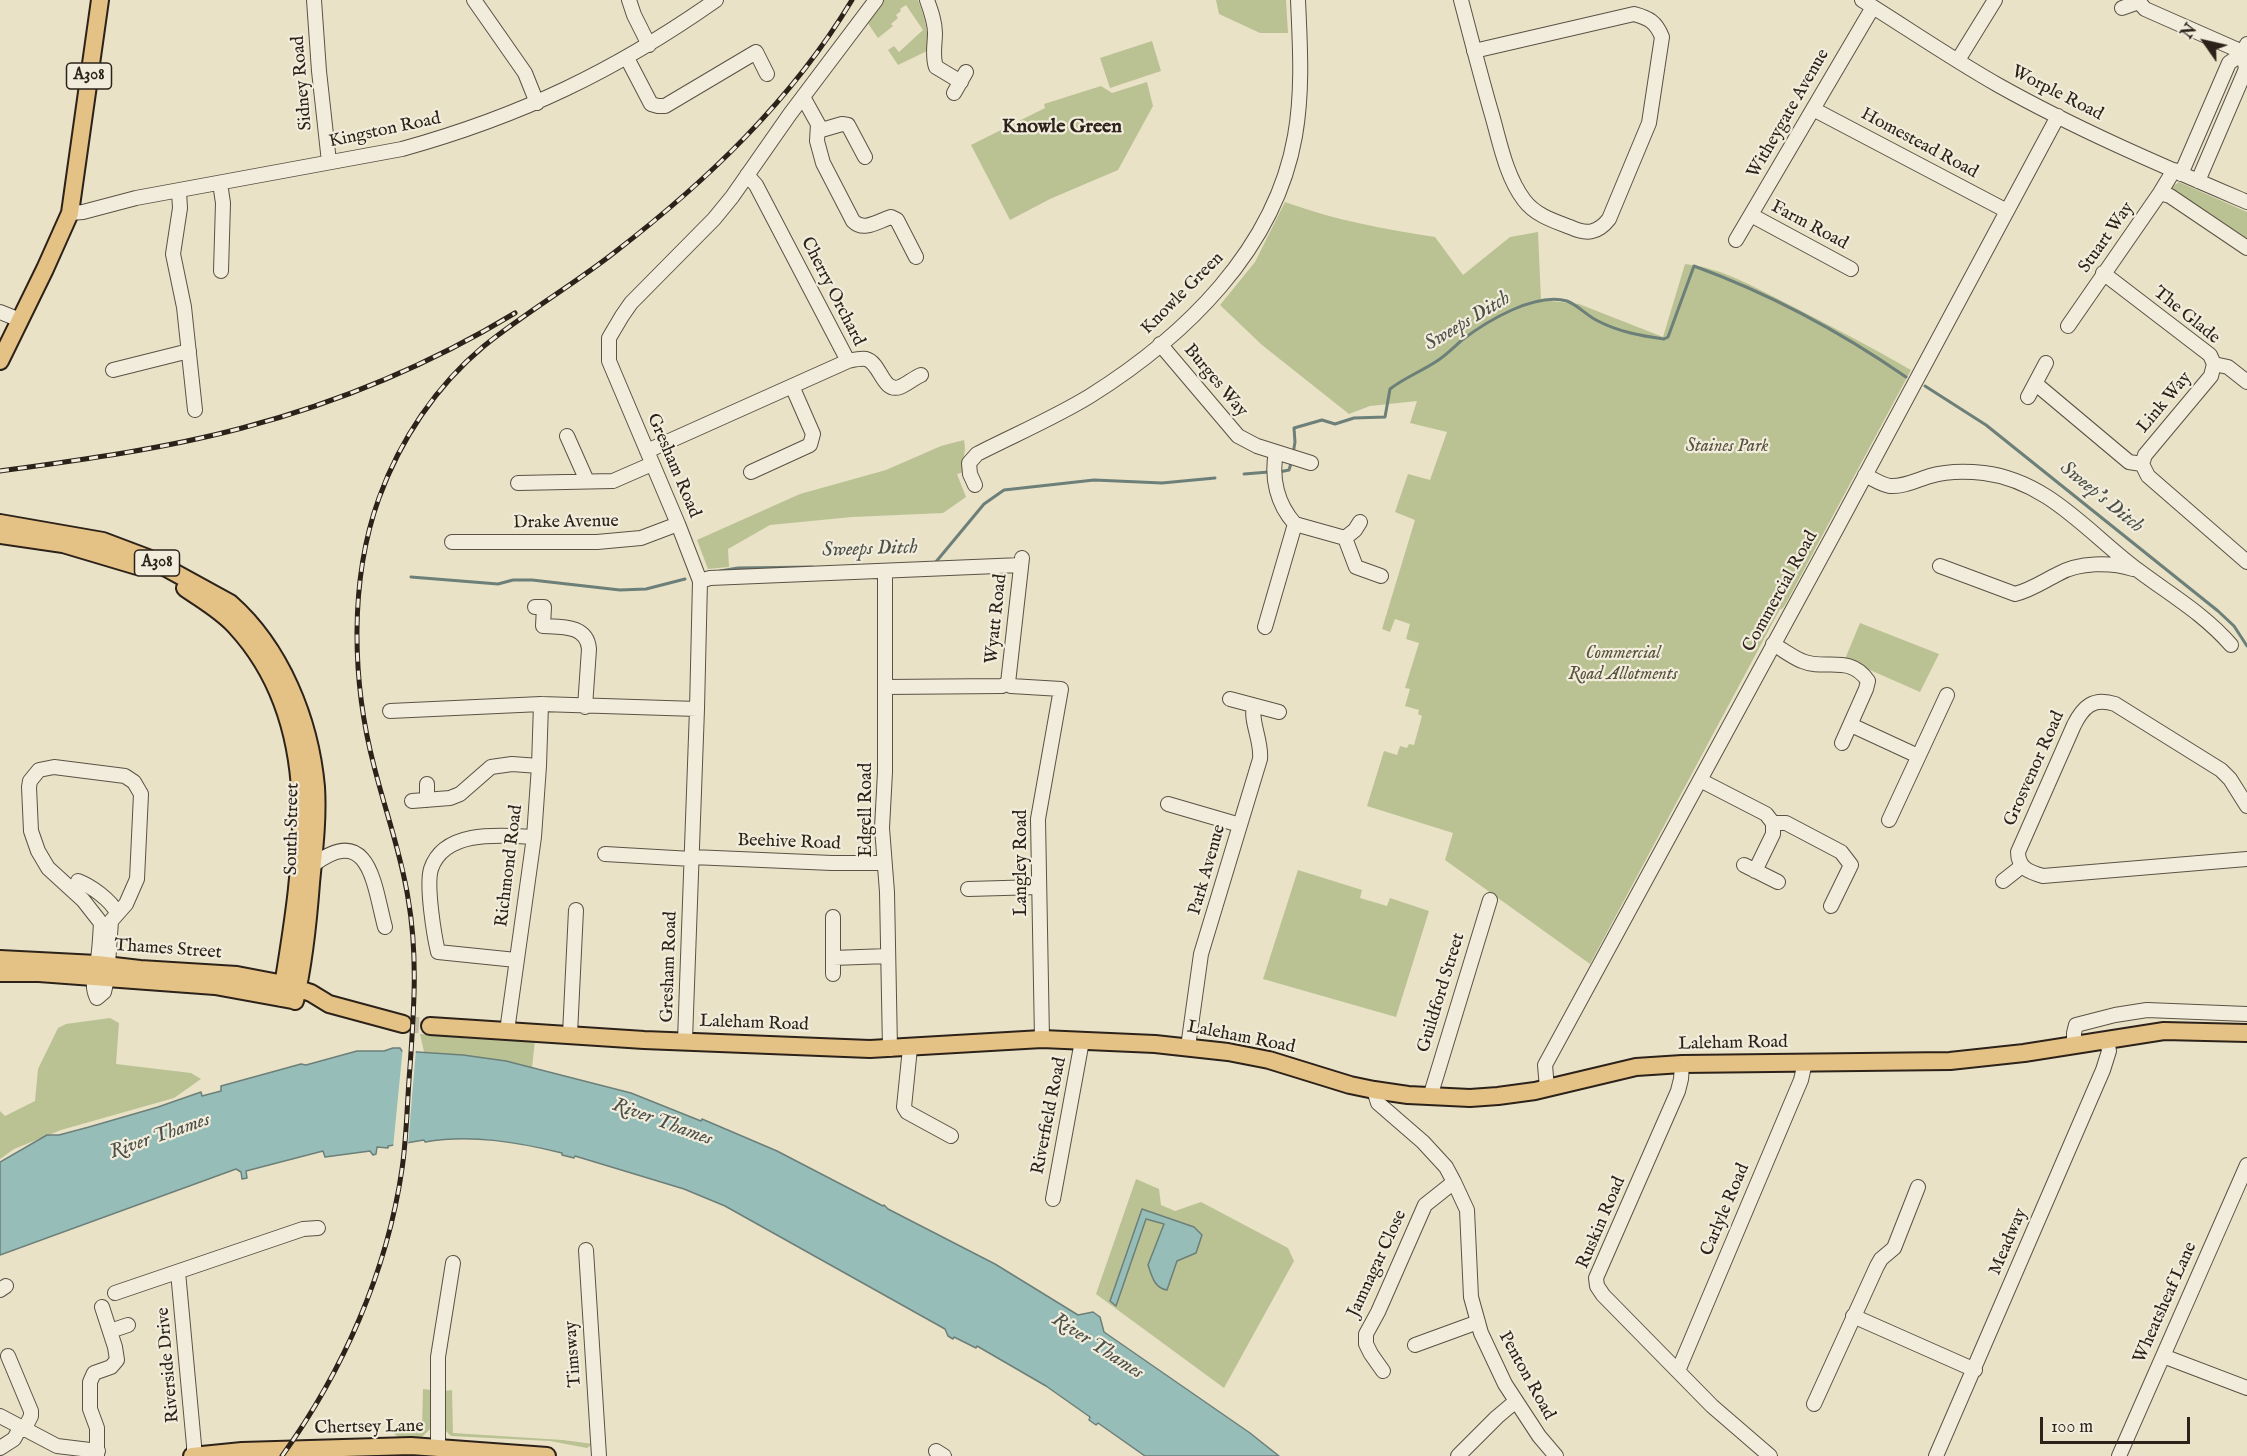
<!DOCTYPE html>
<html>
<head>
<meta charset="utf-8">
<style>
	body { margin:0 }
	#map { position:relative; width:2247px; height:1456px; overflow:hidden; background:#e9e2c7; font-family:"IM FELL English",serif }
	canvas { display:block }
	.north { position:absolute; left:2175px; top:12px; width:60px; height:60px; -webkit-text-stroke:4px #f1ecdb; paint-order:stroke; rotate:304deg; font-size:16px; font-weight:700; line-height:24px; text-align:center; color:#2c221a }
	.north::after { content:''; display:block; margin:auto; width:21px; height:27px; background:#2c221a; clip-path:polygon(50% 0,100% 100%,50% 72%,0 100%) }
	.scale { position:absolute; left:2040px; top:1417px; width:150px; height:27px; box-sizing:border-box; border:3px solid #2c221a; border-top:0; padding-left:8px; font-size:18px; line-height:21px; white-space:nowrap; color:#2c221a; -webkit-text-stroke:4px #f1ecdb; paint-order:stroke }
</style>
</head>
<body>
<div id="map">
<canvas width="2247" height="1456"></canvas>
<div class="north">N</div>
<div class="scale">100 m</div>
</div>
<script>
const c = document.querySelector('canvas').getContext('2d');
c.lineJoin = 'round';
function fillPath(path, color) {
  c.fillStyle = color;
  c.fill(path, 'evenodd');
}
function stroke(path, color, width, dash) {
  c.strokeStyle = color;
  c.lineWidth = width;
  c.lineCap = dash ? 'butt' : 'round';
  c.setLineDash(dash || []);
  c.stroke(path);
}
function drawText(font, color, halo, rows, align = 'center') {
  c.font = font + ' "IM FELL English",serif';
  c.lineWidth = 4.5;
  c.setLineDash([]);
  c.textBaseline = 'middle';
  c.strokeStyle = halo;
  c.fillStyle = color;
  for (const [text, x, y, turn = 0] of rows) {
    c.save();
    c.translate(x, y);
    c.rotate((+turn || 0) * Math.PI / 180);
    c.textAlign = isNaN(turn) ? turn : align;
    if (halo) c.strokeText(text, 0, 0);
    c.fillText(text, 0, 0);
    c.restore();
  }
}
fillPath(new Path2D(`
	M884 0H918C925 18 929 32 927 51L898 65 888 50 894 46 899 52 923 30 906 5 900 9 901 11 896 15 898 18 891 24 893 26 878 38 867 22Z
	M1216 0H1286L1288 33H1260L1219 14Z
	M1152 41 1161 71 1110 88 1100 58Z
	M1147 82 1153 106 1118 170 1050 199 1010 220 971 145 1045 108 1044 104 1101 86 1112 93Z
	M2179 182 2247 212V246L2173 194 2172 187Z
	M1285 202C1334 220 1384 229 1435 237L1463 275 1510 237 1538 232 1541 300 1579 304 1663 337 1685 264C1722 268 1752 286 1784 302 1827 324 1869 346 1911 370L1785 605 1782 609H1780L1590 964 1445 860 1453 833 1367 806 1384 751 1397 755 1400 746 1407 748 1409 744 1414 745 1422 716 1418 714 1419 710 1405 706 1410 689 1405 688 1419 643 1406 639 1410 624 1395 619 1390 632 1382 629 1415 520 1395 512 1408 474 1430 480 1447 432 1410 423 1417 401 1370 406 1349 414 1262 345 1220 305 1255 262Z
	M964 440C967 453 961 459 964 472L957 474 966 497 943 513 852 517 770 525 728 549 729 567 708 569 697 540 800 494 886 470 941 446Z
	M1860 623 1939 654 1920 692 1845 659Z
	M1298 870 1362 890 1360 898 1387 906 1390 898 1429 911 1396 1017 1263 979Z
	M110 1018 119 1023 116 1064 191 1073 201 1079 174 1098 61 1130 14 1149 0 1159V1111L5 1116 35 1101 38 1069 58 1028 66 1024Z
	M420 1034 535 1040 532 1068 463 1055 424 1052Z
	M1136 1179 1159 1189 1161 1205 1175 1211 1201 1202 1288 1248 1294 1261 1224 1388 1096 1294Z
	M423 1389 431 1390V1428L422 1437H398L393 1433 422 1431Z
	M452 1390 453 1433 563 1440 593 1444 587 1448 550 1441 451 1436 444 1429V1391Z`), '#bac293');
const water = new Path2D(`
	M393 1048H400L402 1051 463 1055 506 1061 631 1093 701 1121 702 1119 777 1151 883 1206 884 1205 888 1209 995 1264 1078 1315 1093 1312 1100 1317 1104 1332 1250 1433 1279 1456H1145L1098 1423 1096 1425 1089 1420 1090 1417 1046 1386 977 1346 976 1348 954 1337 953 1339 948 1336 945 1329 725 1206 684 1189 575 1156 574 1158 562 1155V1153C517 1142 471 1134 425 1142L424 1140 388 1146V1148L377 1147 376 1154 373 1155 370 1151 325 1157 323 1151 246 1171 247 1178 242 1179 241 1172 236 1169 0 1255V1162L47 1135H59L89 1127 158 1107 201 1092 202 1096 221 1091V1086L301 1064 306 1065 357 1051H384Z
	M1142 1209 1194 1227 1202 1235 1196 1253 1177 1261 1167 1290C1154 1288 1152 1276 1148 1265L1164 1224 1146 1219 1116 1306 1110 1301Z`);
fillPath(water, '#97bdb8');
stroke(water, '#6c7f79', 1.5);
fillPath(new Path2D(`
	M403 1046 404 1048 416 1049 408 1145 393 1148Z`), '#e9e2c7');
stroke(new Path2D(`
	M1925 386 1986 425 2218 611 2234 626 2247 646
	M1293 454 1295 442 1294 428 1322 420 1335 424 1354 418 1385 417 1390 389C1404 378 1422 371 1437 361 1446 355 1454 347 1462 340 1487 321 1535 292 1567 301 1578 305 1587 316 1598 321 1619 332 1642 336 1664 339L1668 337 1694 266C1768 293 1841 332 1906 377
	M1279 472 1289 470 1292 460
	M1244 474 1269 472
	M935 563 984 504 1004 490 1094 480 1162 483 1215 478
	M720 571 738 568 812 567
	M411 577 498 584 513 580H532L620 590 646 589 685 579`), '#6c7f79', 3);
stroke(new Path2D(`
	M403 1024 430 1026`), '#c3bca4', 16, [16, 8]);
const minor = new Path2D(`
	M314 0 319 71 329 162
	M474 0 525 73 537 103
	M629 0 634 15 649 45
	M927 0C931 11 935 22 935 33 935 44 932 56 936 67L961 82
	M1461 0C1471 38 1481 77 1492 115 1500 143 1506 176 1524 200 1535 215 1554 221 1570 227 1587 235 1598 233 1609 219L1649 123 1662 37C1656 22 1649 18 1634 14L1474 51
	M1862 0C1907 28 1952 59 1998 85 2078 130 2163 166 2247 202
	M2139 2 2145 9 2247 54
	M2122 8 2139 2
	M627 58 651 104 658 106H665L756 52 767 74
	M1958 60 1995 0
	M954 93 966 72
	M803 97 818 124 817 141 823 163 853 221C864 232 878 221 891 217L897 220 916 257
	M1813 109 2007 211
	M818 131 842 124 848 125 865 157
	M2181 174 2229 63 2243 53 2247 44
	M2198 181 2246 69 2243 53
	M220 183 223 203 221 271
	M179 192 180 208 173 254 184 307 195 410
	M2160 193 2170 196 2247 248
	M70 213 83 212 136 198 402 149C521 116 615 71 716 0
	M1751 215 1851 269
	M1736 240 1873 7
	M2103 273 2210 355 2214 364 2228 367 2247 382
	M0 312 20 320
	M2068 326 2160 193 2174 170
	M1160 344 1238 436 1257 446 1311 463
	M848 361C853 360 860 358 866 359 881 363 882 393 900 387 907 384 914 378 921 375
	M113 370 189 351
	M2036 384 2129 462 2142 464 2148 476 2247 562
	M2028 397 2046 363
	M567 436 587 481
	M647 451 848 361 756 185 747 175
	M1276 452C1271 478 1277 504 1295 524L1345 538
	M2142 464 2145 455 2211 376 2214 364
	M751 472 810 445 813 434 792 386
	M1865 475C1873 479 1882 485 1890 486 1903 487 1917 480 1930 476 1947 471 1966 471 1984 473 2049 481 2089 534 2139 571 2171 595 2204 614 2231 645
	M518 483 613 481 652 464
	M975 485 970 474 969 463 977 454C1014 435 1054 418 1090 396 1184 337 1275 250 1295 136 1303 90 1300 46 1298 0
	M1360 522 1355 530 1345 538 1356 567 1381 576
	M452 542H597L641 538 678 524
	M1940 566 2015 594C2031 590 2044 581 2058 574 2079 562 2111 562 2133 569
	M885 572V772L882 828 887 892 890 1049
	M700 581 710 578 1021 565
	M535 607H544L543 626C562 627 587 625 589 649L585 707
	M1265 627 1295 524
	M1773 644C1782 649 1792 657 1802 661 1825 671 1850 654 1868 681L1866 689 1842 743
	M1008 683 1022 558
	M885 687 1002 686 1008 683 1011 686 1061 689 1038 819 1042 1039
	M1230 699 1279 712
	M390 711 541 704 697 709
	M1851 725 1918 756
	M54 767 125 776 134 782 141 794 137 879 126 904 111 921 107 979 104 992 97 998C91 986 95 976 97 964 100 950 100 936 101 923L83 900 48 868 38 851 31 831 29 787 30 781 39 770Z
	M1700 780 1766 814 1773 823H1786L1841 852 1851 865 1831 906
	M427 800V784
	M412 801 450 798 460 794 491 767 512 764 539 766
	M1168 804 1240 825
	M2247 806 2230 779 2221 770 2115 704C2093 697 2083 707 2074 725L2018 852C2018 868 2029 872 2043 876L2247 859
	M1889 820 1947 695
	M605 854 692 859
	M692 857 832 863H884
	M313 865C370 822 374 886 385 927
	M1744 865 1778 882
	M1755 871 1773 834V823
	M78 881C91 886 111 900 117 913
	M2003 881 2022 866
	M968 889 1039 887
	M833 917V974
	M833 958 888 956
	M516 960 438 952C434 935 426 885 431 869 444 829 501 835 534 837
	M507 1031 534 837 539 766 541 704
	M570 1034 576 910
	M685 1040 697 709 700 581 678 524 609 361V338L622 316 631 303 714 219 732 197 790 114 876 0
	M2074 1045V1033L2076 1025 2115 1015 2147 1010 2247 1014
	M1188 1047 1201 954 1260 759C1262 741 1250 721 1254 706
	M910 1048 904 1107 907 1112 951 1136
	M1682 1064 1681 1079 1678 1091 1596 1278 1597 1286 1603 1295 1712 1406 1770 1456
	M1547 1088 1545 1065 1837 528 2058 116
	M1374 1090 1378 1103 1423 1142 1446 1167 1454 1182 1467 1210 1471 1297 1481 1333 1505 1384 1539 1436 1556 1456
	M1430 1097 1490 900
	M1053 1199 1082 1041
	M586 1250 599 1456
	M178 1272 194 1445V1456
	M0 1290 6 1286
	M115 1293 303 1229 318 1228
	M1853 1316 1975 1370
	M110 1331 128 1325
	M1415 1345 1478 1322
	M8 1356 31 1411V1416L24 1430
	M2163 1356 2247 1388
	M1383 1371 1371 1354 1366 1344V1334L1378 1312 1425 1205 1454 1182
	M1678 1371 1801 1080 1805 1062
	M1814 1404 1877 1266 1881 1259 1894 1248 1918 1187
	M0 1416 57 1446 98 1451
	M438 1447V1357L453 1263
	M0 1448 14 1439 20 1428
	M936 1451 944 1456
	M97 1456V1428L90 1409V1382L94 1373 111 1367 117 1360 115 1347 102 1307
	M1458 1456 1497 1417 1516 1401
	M1936 1456 2103 1070 2109 1051 2107 1040
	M2119 1456 2247 1165`);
const major = new Path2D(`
	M0 361 45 269 70 213 100 0
	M0 523 103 541 148 558 230 603C281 648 310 720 316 787 318 819 314 851 311 883 308 923 304 962 295 1001
	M0 535 63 544 137 566
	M185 588C202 600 222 611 236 627 329 728 301 874 281 998
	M0 959 97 964 140 969 237 975 284 984 311 993 329 1004 403 1024
	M0 973H39L215 986 292 1000
	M430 1026 644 1040 870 1049 1042 1039 1155 1044 1228 1052 1269 1060 1350 1085 1374 1090 1408 1095 1470 1098 1498 1096 1535 1091 1636 1067 1682 1064 1950 1061 2024 1053 2164 1031 2247 1033
	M192 1456 242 1451 411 1446 547 1456`);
stroke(minor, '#5b5245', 16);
stroke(major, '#2c221a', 20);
stroke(minor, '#f1ecdb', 14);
stroke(major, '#e4c184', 16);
const rail = new Path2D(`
	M0 471C81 460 163 449 242 428 337 403 431 364 515 313
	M282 1456C343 1371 387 1272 402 1169 407 1135 407 1101 410 1067 414 1010 418 954 408 898 401 853 385 810 374 766 352 682 349 581 379 498 400 440 436 386 484 346 526 312 573 285 615 252 707 181 792 100 852 0`);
stroke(rail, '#2c221a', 5);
stroke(rail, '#f1ecdb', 3, [9]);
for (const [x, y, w] of [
	[89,76,45],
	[157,563,45]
]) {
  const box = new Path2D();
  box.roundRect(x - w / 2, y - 13, w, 26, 4.5);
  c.fillStyle = '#f1ecdb';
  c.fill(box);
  stroke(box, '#2c221a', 1.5);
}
drawText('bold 16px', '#2c221a', null, [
	["A308",89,76],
	["A308",157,563]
]);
drawText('18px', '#2c221a', '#f1ecdb', [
	["Sidney Road",303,83,-95],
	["Worple Road",2057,94,27],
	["Witheygate Avenue",1789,114,-60],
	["Kingston Road",385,131,-12],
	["Homestead Road",1919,144,28],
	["Farm Road",1809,226,28],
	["Stuart Way",2107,238,-55],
	["Cherry Orchard",832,292,63],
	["Knowle Green",1183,294,-45],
	["The Glade",2186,316,39],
	["Burges Way",1215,381,50],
	["Link Way",2165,403,-50],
	["Gresham Road",673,466,67],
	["Drake Avenue",566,523,-1],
	["Commercial Road",1781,592,-61],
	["Wyatt Road",997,619,-84],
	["Grosvenor Road",2035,769,-66],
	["Edgell Road",867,810,-90],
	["South Street",293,829,-89],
	["Beehive Road",789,843,2],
	["Langley Road",1022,863,-90],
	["Richmond Road",510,866,-83],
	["Park Avenue",1208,870,-74],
	["Thames Street",168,950,4],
	["Gresham Road",670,967,-88],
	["Guildford Street",1442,993,-73],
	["Laleham Road",754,1024,2],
	["Laleham Road",1241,1038,11],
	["Laleham Road",1733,1044,-1],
	["Riverfield Road",1050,1116,-79],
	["Carlyle Road",1726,1210,-67],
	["Ruskin Road",1602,1223,-67],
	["Meadway",2009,1242,-67],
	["Jamnagar Close",1378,1264,-65],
	["Wheatsheaf Lane",2166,1303,-66],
	["Timsway",574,1354,-94],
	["Riverside Drive",169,1365,-95],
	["Penton Road",1526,1376,61],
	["Chertsey Lane",369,1428,-1]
]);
drawText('italic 18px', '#57523e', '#f1ecdb', [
	["Staines Park",1727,447],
	["Commercial",1623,654],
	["Road Allotments",1623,675]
]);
drawText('bold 20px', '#2c221a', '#f1ecdb', [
	["Knowle Green",1062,128]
]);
drawText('italic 20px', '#4c5049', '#f1ecdb', [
	["Sweeps Ditch",1468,322,-31],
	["Sweep's Ditch",2101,498,39],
	["Sweeps Ditch",870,550,-2],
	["River Thames",662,1123,20],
	["River Thames",160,1137,-19],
	["River Thames",1097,1347,33]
]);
</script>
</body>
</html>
